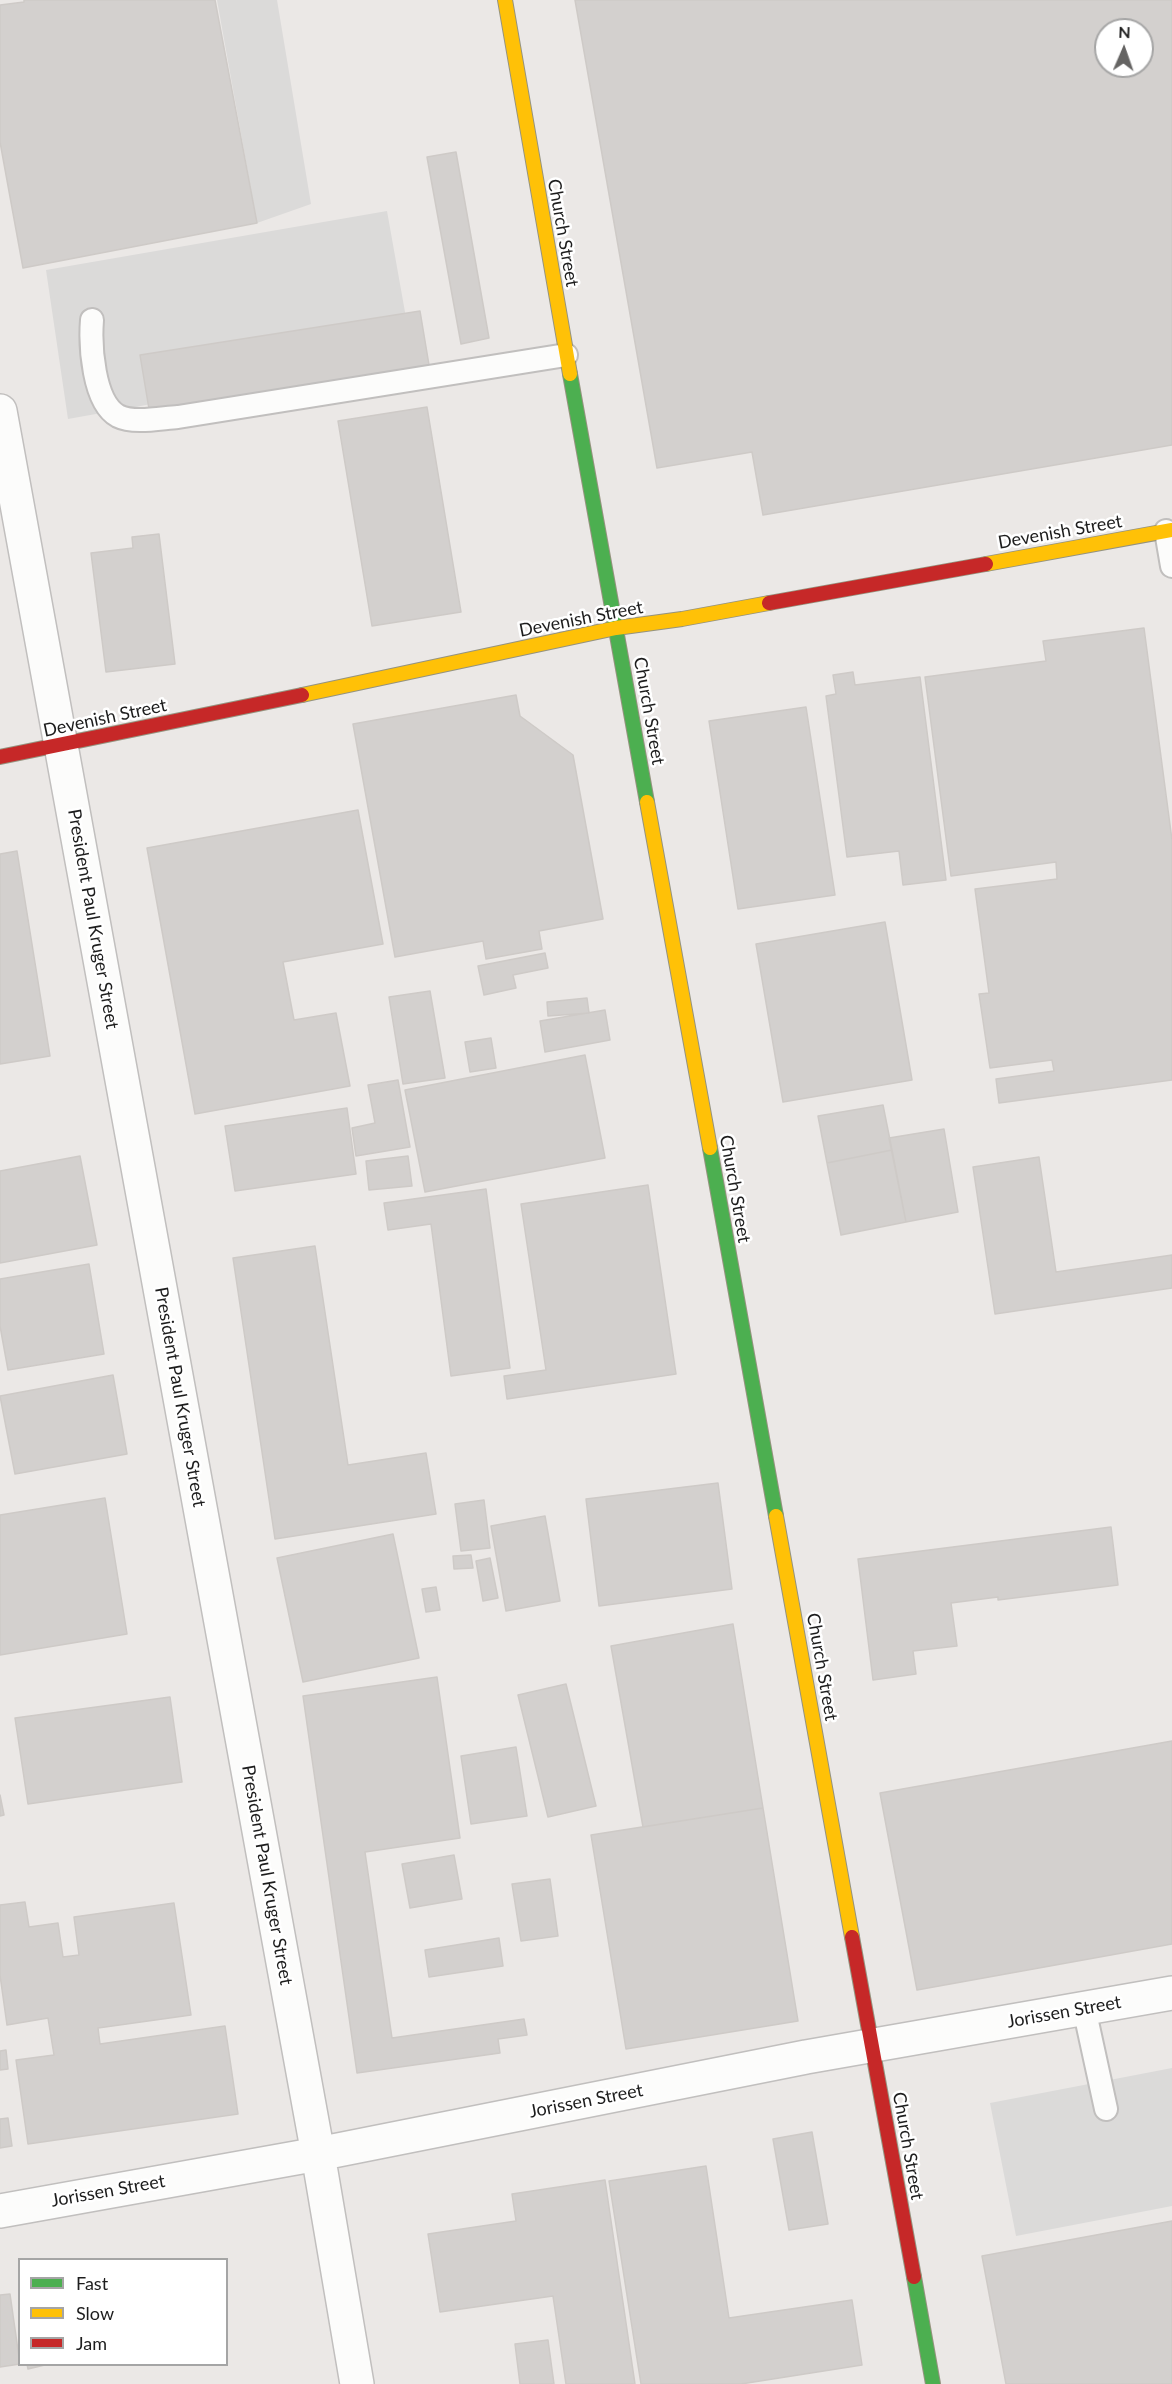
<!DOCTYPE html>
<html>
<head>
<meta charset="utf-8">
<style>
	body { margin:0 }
	#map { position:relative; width:1172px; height:2384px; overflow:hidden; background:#ebe8e6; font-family:Lato,sans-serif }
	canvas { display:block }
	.legend { position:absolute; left:18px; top:2258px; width:210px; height:108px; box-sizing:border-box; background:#fff; border:2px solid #a5a5a5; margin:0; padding:8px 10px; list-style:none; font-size:18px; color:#1d1d1d }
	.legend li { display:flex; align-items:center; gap:12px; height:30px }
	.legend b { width:30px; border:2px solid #a5a5a5 }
	.north { position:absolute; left:1094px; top:18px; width:60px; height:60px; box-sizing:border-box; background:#fff; border:2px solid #a5a5a5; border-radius:50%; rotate:2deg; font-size:16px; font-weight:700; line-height:24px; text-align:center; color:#1d1d1d }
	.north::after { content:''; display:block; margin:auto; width:21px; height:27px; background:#656463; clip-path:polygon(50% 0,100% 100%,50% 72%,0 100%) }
</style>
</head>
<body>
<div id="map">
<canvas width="1172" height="2384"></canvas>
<ul class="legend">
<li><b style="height:8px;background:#4caf50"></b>Fast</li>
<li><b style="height:8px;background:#ffc107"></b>Slow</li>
<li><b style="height:8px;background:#c62828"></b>Jam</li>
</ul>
<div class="north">N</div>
</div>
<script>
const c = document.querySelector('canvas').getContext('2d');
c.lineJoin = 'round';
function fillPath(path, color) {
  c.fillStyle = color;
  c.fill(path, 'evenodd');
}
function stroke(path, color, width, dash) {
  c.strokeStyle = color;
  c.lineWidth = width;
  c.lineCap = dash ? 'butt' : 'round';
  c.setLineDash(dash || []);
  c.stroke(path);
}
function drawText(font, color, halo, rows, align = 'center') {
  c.font = font + ' Lato,sans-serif';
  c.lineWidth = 5;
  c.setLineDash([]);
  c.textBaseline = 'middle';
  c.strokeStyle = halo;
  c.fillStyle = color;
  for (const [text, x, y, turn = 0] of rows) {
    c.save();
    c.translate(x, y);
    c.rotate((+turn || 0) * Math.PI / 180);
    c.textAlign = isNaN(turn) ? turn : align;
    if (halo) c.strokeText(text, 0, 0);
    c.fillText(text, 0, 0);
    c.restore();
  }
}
fillPath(new Path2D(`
	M217 0H277L311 204 257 223Z
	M387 211 413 357 68 419 46 270Z
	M1172 2068V2206L1016 2236 990 2103Z`), '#dbdad9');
const building = new Path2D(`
	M24 0H215L257 223 23 268 0 142V5L24 2Z
	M575 0H1172V445L763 515 752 452 657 468ZM1106 30H1142V66H1106Z
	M456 152 489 338 461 344 427 157Z
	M420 311 432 383 152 427 140 355Z
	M427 407 461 612 372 626 338 421Z
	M159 534 175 664 106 672 91 553 133 548 132 537Z
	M1144 628 1172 840V1080L999 1103 996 1079 1054 1071 1052 1060 990 1068 979 994 989 993 975 889 1057 879 1056 862 951 876 925 677 1046 661 1043 641Z
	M853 672 855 685 920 677 946 880 903 885 899 851 847 857 826 696 836 694 833 675Z
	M516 695 520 716 573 755 603 919 539 931 542 949 486 959 483 941 395 957 353 724Z
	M806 707 835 895 738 909 709 721Z
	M358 810 383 944 283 962 294 1020 336 1013 350 1086 195 1114 147 848Z
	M17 851 50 1056 0 1064V854Z
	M885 922 912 1080 783 1102 756 944Z
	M545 953 548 968 513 975 516 988 484 995 478 966Z
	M430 991 445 1078 403 1084 389 997Z
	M587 998 589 1013 548 1016 547 1002Z
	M605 1010 610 1040 545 1052 540 1021Z
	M491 1038 496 1068 470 1072 465 1042Z
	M585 1055 605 1158 425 1192 405 1090Z
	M398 1080 410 1147 356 1156 352 1128 375 1123 368 1085Z
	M883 1105 892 1150 827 1163 818 1116Z
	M347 1108 356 1174 235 1191 225 1126Z
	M944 1129 958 1212 906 1222 889 1138Z
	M892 1150 906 1222 841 1235 827 1163Z
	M80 1156 97 1245 0 1263V1171Z
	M408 1156 412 1186 369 1190 366 1161Z
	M1039 1157 1056 1272 1172 1255V1288L995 1314 973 1167Z
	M648 1185 676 1374 507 1399 504 1376 546 1370 521 1204Z
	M486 1189 510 1368 451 1376 431 1224 388 1230 384 1203Z
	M315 1246 348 1465 426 1453 436 1514 275 1539 233 1258Z
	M89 1264 104 1354 8 1370 0 1326V1279Z
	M113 1375 127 1454 15 1474 0 1396Z
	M718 1483 732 1589 599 1606 586 1499Z
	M105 1498 127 1634 0 1655V1515Z
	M484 1500 490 1548 461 1551 455 1504Z
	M545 1516 560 1601 506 1611 491 1526Z
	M1111 1527 1118 1585 998 1600V1597L951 1603 957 1646 913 1651 916 1674 873 1680 858 1559Z
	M393 1534 419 1658 303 1682 277 1558Z
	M471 1555 473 1568 454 1569 453 1556Z
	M490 1558 498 1598 483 1601 476 1561Z
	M436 1587 440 1610 426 1612 422 1589Z
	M733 1624 763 1808 643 1827 611 1646Z
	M437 1677 460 1838 365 1852 392 2038 524 2019 527 2035 498 2039 500 2053 357 2073 303 1696Z
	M566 1684 596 1806 548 1817 518 1695Z
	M170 1697 182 1782 28 1804 15 1718Z
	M1172 1741V1944L917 1990 880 1793Z
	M516 1747 527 1816 471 1824 461 1756Z
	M0 1795 4 1815 0 1816Z
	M763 1808 798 2021 626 2049 591 1835Z
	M454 1855 462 1899 410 1908 402 1864Z
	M550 1879 558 1936 521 1941 512 1884Z
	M25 1902 29 1927 58 1923 63 1957 79 1955 74 1917 174 1903 191 2015 98 2028 100 2044 225 2026 238 2114 28 2144 16 2060 54 2055 48 2018 7 2025 0 1975V1905Z
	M499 1938 503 1966 429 1977 425 1950Z
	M6 2050 8 2069 0 2070V2051Z
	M8 2118 12 2146 0 2148V2119Z
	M812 2132 828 2224 789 2230 773 2139Z
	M706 2166 729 2318 852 2300 862 2365 741 2384H641L609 2181Z
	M605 2180 635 2384H566L553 2296 440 2312 428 2234 516 2221 512 2194Z
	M1172 2221V2384H1006L982 2256Z
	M10 2294 20 2364 0 2367V2295Z
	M548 2340 554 2384H520L515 2344Z
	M27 2364H49L28 2369Z`);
fillPath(building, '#d3d0ce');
stroke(building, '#cecac7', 1.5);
const lane = new Path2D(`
	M92 320C90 345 93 402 118 416 134 424 161 418 178 417L566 355
	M1166 531 1172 566
	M1084 2008 1106 2109`);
const street = new Path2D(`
	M0 411 318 2154 357 2384
	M0 2211 318 2154 806 2057 1172 1993`);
const fast = new Path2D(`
	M570 374 647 802
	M710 1148 776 1516
	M914 2277 933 2384`);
const slow = new Path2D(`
	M505 0 570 374
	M986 564 1172 530
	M302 695 616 628 682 619 769 603
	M647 802 710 1148
	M776 1516 852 1937`);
const jam = new Path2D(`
	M769 603 986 564
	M0 757 302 695
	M852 1937 914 2277`);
stroke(lane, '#c1bfbe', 26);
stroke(street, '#c1bfbe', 36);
stroke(fast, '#95937f', 16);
stroke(slow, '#95937f', 16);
stroke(jam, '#95937f', 16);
stroke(lane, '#fcfcfb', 22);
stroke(street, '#fcfcfb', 33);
stroke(fast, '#4caf50', 14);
stroke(slow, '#ffc107', 14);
stroke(jam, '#c62828', 14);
drawText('18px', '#1d1d1d', '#fff', [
	["Church Street",563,233,80],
	["Devenish Street",1060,532,-10],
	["Devenish Street",581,619,-11],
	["Church Street",649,711,80],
	["Devenish Street",105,718,-12],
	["President Paul Kruger Street",93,919,80],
	["Church Street",735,1189,80],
	["President Paul Kruger Street",180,1397,80],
	["Church Street",822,1667,80],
	["President Paul Kruger Street",267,1875,80],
	["Jorissen Street",1064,2012,-10],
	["Jorissen Street",586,2101,-11],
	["Church Street",908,2146,80],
	["Jorissen Street",108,2191,-10]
]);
</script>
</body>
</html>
